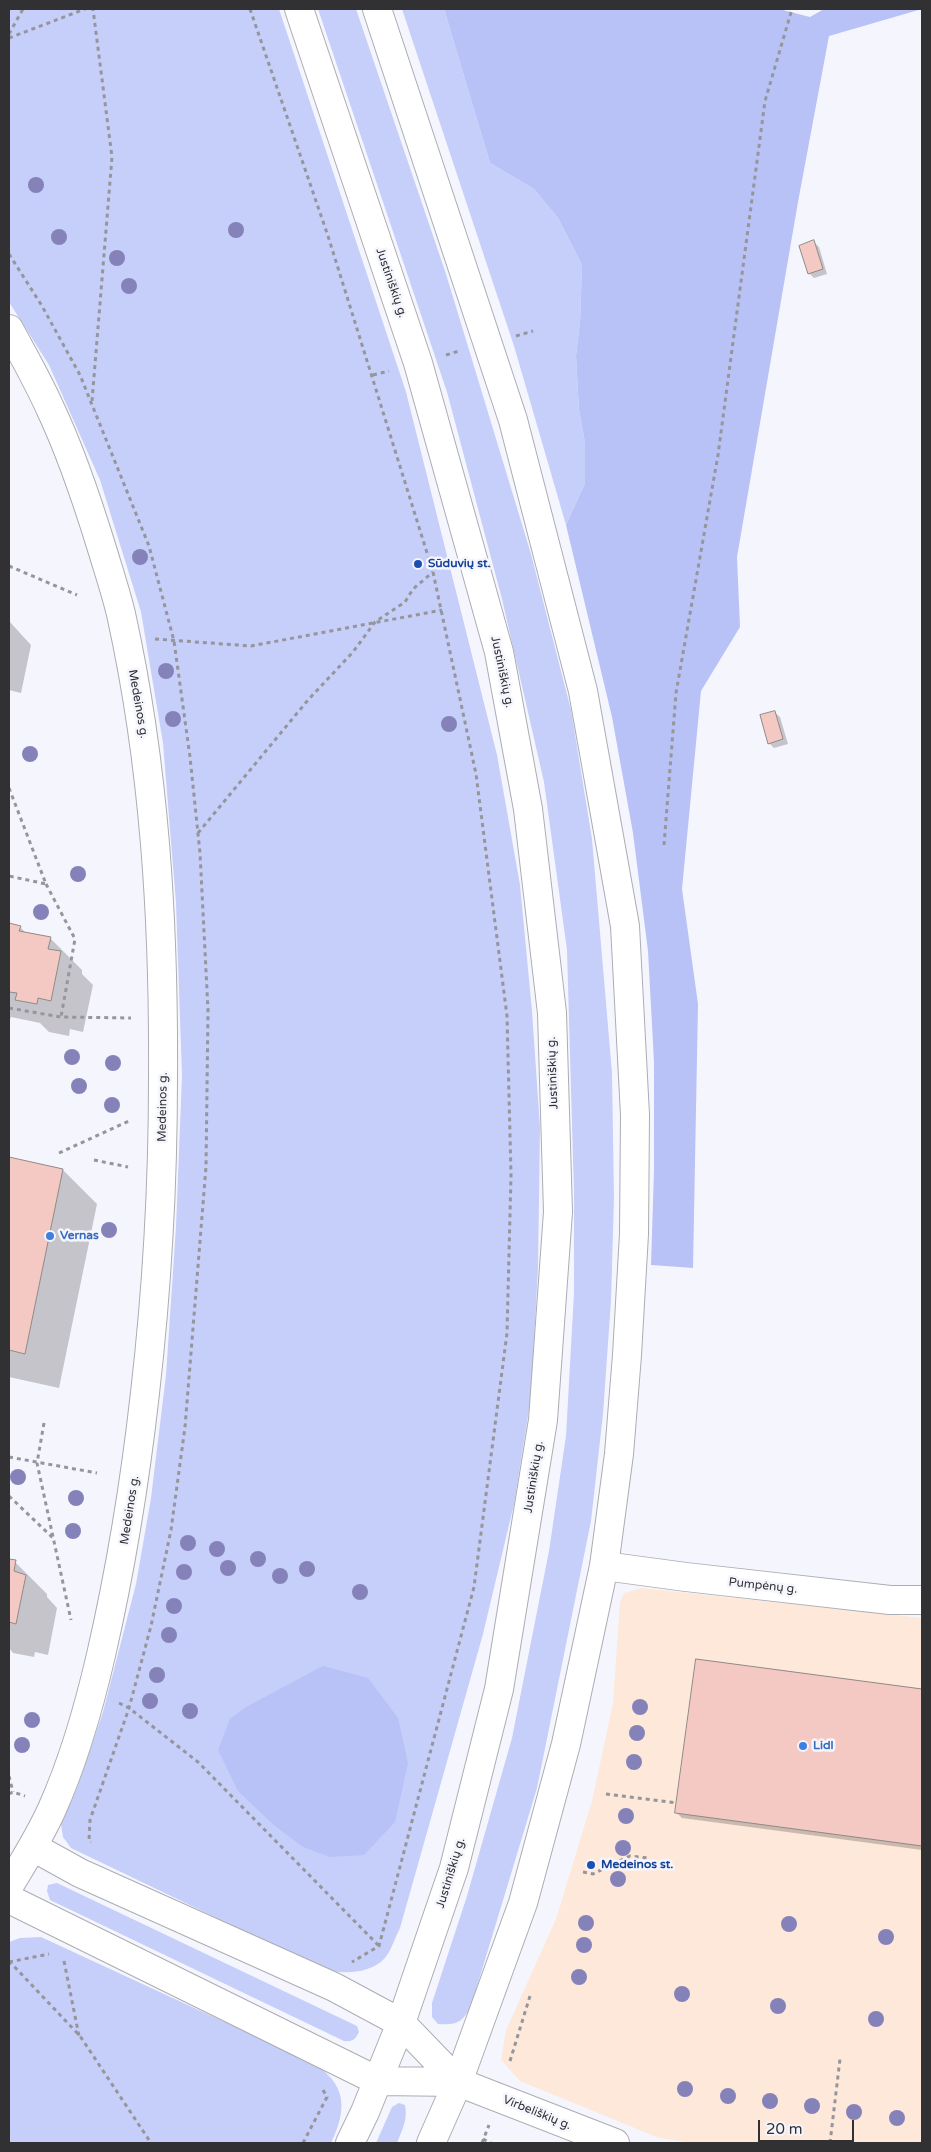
<!DOCTYPE html>
<html>
<head>
<meta charset="utf-8">
<style>
	body { margin:0 }
	#map { position:relative; width:931px; height:2152px; overflow:hidden; background:#f5f6fd; font-family:"Varela Round",sans-serif }
	canvas { display:block }
	.frame { position:absolute; inset:0; border:10px solid #313134; pointer-events:none }
	.scale { position:absolute; left:758px; top:2120px; width:96px; height:22px; box-sizing:border-box; border:2px solid #313134; border-top:0; padding-left:6px; font-size:15px; line-height:18px; white-space:nowrap; color:#313134; -webkit-text-stroke:4px #f5f6fd; paint-order:stroke }
</style>
</head>
<body>
<div id="map">
<canvas width="931" height="2152"></canvas>
<div class="frame"></div>
<div class="scale">20 m</div>
</div>
<script>
const c = document.querySelector('canvas').getContext('2d');
c.lineJoin = 'round';
function fillPath(path, color) {
  c.fillStyle = color;
  c.fill(path, 'evenodd');
}
function stroke(path, color, width, dash) {
  c.strokeStyle = color;
  c.lineWidth = width;
  c.lineCap = dash ? 'butt' : 'round';
  c.setLineDash(dash || []);
  c.stroke(path);
}
function drawText(font, color, halo, rows, align = 'center') {
  c.font = font + ' "Varela Round",sans-serif';
  c.lineWidth = 5;
  c.setLineDash([]);
  c.textBaseline = 'middle';
  c.strokeStyle = halo;
  c.fillStyle = color;
  for (const [text, x, y, turn = 0] of rows) {
    c.save();
    c.translate(x, y);
    c.rotate((+turn || 0) * Math.PI / 180);
    c.textAlign = isNaN(turn) ? turn : align;
    if (halo) c.strokeText(text, 0, 0);
    c.fillText(text, 0, 0);
    c.restore();
  }
}
fillPath(new Path2D(`
	M642 1588 922 1618V2143H694L659 2138 520 2081 501 2060 506 2030 556 1919 592 1801 613 1703 620 1602 624 1593Z`), '#fee8da');
fillPath(new Path2D(`
	M9 9H279L406 392 497 755 520 885 532 1011 540 1127 538 1268 531 1397 514 1504 483 1634 400 1928C395 1937 391 1952 384 1959 369 1974 344 1974 325 1970L71 1848 63 1837 61 1825 77 1788 103 1712 136 1584 151 1498 166 1375 176 1227 182 1076 176 903 163 743 141 612 100 480 49 365 9 302Z
	M318 9H356L446 274 531 554 571 710 592 839 612 1073 614 1198 611 1301 603 1414 591 1521 537 1788 471 2006C462 2023 457 2025 438 2024L432 2017V2003L467 1896 512 1738 549 1551 566 1436 574 1293V1193L567 950 544 782 502 599 447 392Z
	M402 9H444L490 163 534 189 558 218 582 265 580 322 576 356 579 410 585 443V483L566 525 514 346Z
	M57 1883 357 2026 359 2032C355 2040 352 2042 344 2041L50 1900 47 1891 48 1885Z
	M41 1937 298 2056C307 2061 318 2065 325 2072 349 2093 343 2118 331 2143H9V1942L20 1938Z
	M399 2103 405 2105C408 2120 402 2130 397 2143H376L392 2107Z`), '#c6cefa');
fillPath(new Path2D(`
	M444 9H779L810 17 824 9H922L829 36 798 202 737 557 740 627 701 691 682 889 698 1004 693 1268 651 1265 654 1170V1062L648 951 633 833 612 717 566 525 585 483V443L579 410 576 356 580 322 582 265 558 218 534 189 490 163Z
	M323 1666 368 1678 398 1718 408 1763 395 1822 364 1855 330 1857 303 1847 275 1826 238 1791 218 1750 230 1719 246 1707Z`), '#b8c2f6');
fillPath(new Path2D(`
	M814 242 819 247 827 274 814 278 809 273Z
	M9 621 31 645 21 693 9 690Z
	M774 712 780 717 788 744 774 748 769 743Z
	M9 924 20 927 27 934 50 938 82 970V974L93 985 83 1032 70 1029 69 1036 49 1032 40 1023 11 1017 9 1022Z
	M9 1159 63 1170 97 1204 59 1388 9 1377Z
	M9 1560 15 1562 47 1594V1597L57 1608 48 1655 35 1652 34 1657 13 1653 9 1648Z
	M697 1660 922 1691V1850L682 1818 677 1813Z`), '#0003');
const building = new Path2D(`
	M814 240 823 269 808 274 799 246Z
	M775 711 783 739 768 744 760 715Z
	M9 923 21 926 19 931 51 937 48 949 61 951 51 1001 38 998 37 1004 15 1000 17 993 9 992Z
	M9 1157 63 1169 25 1354 9 1350Z
	M9 1559 16 1560 14 1571 26 1575 16 1624 9 1622Z
	M696 1659 922 1689V1846L675 1813Z`);
fillPath(building, '#f4c9c3');
stroke(building, '#908988', 1);
const street = new Path2D(`
	M604 1566 686 1577 890 1600H922
	M458 2082 615 2143`);
const secondary = new Path2D(`
	M299 9 418 363 499 652 528 809 552 1013 558 1212 543 1420 499 1689 454 1868 401 2023 365 2112 350 2143
	M377 9 513 420 583 691 625 926 635 1115 634 1234 627 1355 619 1454 604 1566 566 1744 523 1903 458 2082 431 2143
	M9 329C23 355 38 381 50 408 72 454 88 503 103 552 109 572 116 593 121 614 155 768 164 922 163 1079 163 1184 157 1289 145 1393 135 1482 121 1568 101 1655 89 1707 74 1760 52 1809 40 1836 24 1861 9 1886
	M33 1847 80 1873 334 1987 401 2023 458 2082
	M9 1899 378 2081 458 2082`);
stroke(street, '#abadb3', 30);
stroke(secondary, '#abadb3', 30);
stroke(new Path2D(`
	M250 9 328 236 433 572 476 774 507 1016 511 1175 507 1333 474 1587 379 1946 352 1962
	M9 34 23 9
	M9 38 85 9
	M9 254 42 306 80 375 149 546 174 641 190 757 200 853 208 1010 206 1167 185 1427 171 1530 151 1626 129 1708 90 1820 89 1841 91 1842
	M516 336 533 331
	M446 355 459 351
	M373 375 389 371
	M92 401 112 157 93 9
	M9 566 77 595
	M155 639 251 646 442 610
	M9 788 46 884 9 876
	M198 833 308 700 353 652 375 622 405 602 413 589 433 572
	M664 845 676 693 718 455 765 101 792 9
	M46 884 75 939 61 1017
	M9 1008 61 1017 131 1018
	M59 1153 129 1121
	M94 1160 128 1167
	M44 1423 37 1463 71 1620
	M9 1457 97 1473
	M9 1496 53 1538
	M119 1703 129 1708 198 1762 379 1946
	M9 1776 13 1792
	M9 1794 13 1792 25 1796
	M606 1794 677 1803
	M583 1872 593 1874 630 1856 648 1858
	M9 1961 80 2036 151 2143
	M64 1961 79 2036
	M9 1962 49 1954
	M510 2061 530 1996
	M483 2139 491 2143
	M303 2143 327 2097 322 2088
	M482 2143 489 2125
	M830 2143 840 2059`), '#95969b', 3, [4, 4]);
stroke(street, '#fff', 28);
stroke(secondary, '#fff', 28);
c.fillStyle = '#8582ba';
for (const [x, y] of [
	[36,185],
	[236,230],
	[59,237],
	[117,258],
	[129,286],
	[140,557],
	[166,671],
	[173,719],
	[449,724],
	[30,754],
	[78,874],
	[41,912],
	[72,1057],
	[113,1063],
	[79,1086],
	[112,1105],
	[109,1230],
	[18,1477],
	[76,1498],
	[73,1531],
	[188,1543],
	[217,1549],
	[258,1559],
	[228,1568],
	[307,1569],
	[184,1572],
	[280,1576],
	[360,1592],
	[174,1606],
	[169,1635],
	[157,1675],
	[150,1701],
	[640,1707],
	[190,1711],
	[32,1720],
	[637,1733],
	[22,1745],
	[634,1762],
	[626,1816],
	[623,1848],
	[618,1879],
	[586,1923],
	[789,1924],
	[886,1937],
	[584,1945],
	[579,1977],
	[682,1994],
	[778,2006],
	[876,2019],
	[685,2089],
	[728,2096],
	[770,2101],
	[812,2106],
	[854,2112],
	[897,2118]
]) {
  c.beginPath();
  c.arc(x, y, 8, 0, 2 * Math.PI);
  c.fill();
}
for (const [x, y, r, color] of [
	[418,564,5,"#1a4fb4"],
	[50,1236,5,"#3f7fe0"],
	[803,1746,5,"#3f7fe0"],
	[591,1865,5,"#1a4fb4"]
]) {
  const dot = new Path2D();
  dot.arc(x, y, r, 0, 2 * Math.PI);
  c.fillStyle = color;
  c.fill(dot);
  stroke(dot, '#f5f6fd', 2);
}
drawText('12px', '#313134', '#f5f6fd', [
	["Justiniškių g.",391,283,71],
	["Justiniškių g.",502,672,78],
	["Medeinos g.",138,704,80],
	["Justiniškių g.",553,1073,-92],
	["Medeinos g.",163,1107,-89],
	["Justiniškių g.",534,1477,-81],
	["Medeinos g.",130,1510,-81],
	["Pumpėnų g.",763,1586,6],
	["Justiniškių g.",451,1873,-73],
	["Virbeliškių g.",537,2113,22]
]);
drawText('bold 12px', '#164399', '#f5f6fd', [
	["Sūduvių st.",428,564],
	["Medeinos st.",601,1865]
], 'left');
drawText('bold 12px', '#366cbe', '#f5f6fd', [
	["Vernas",60,1236],
	["Lidl",813,1746]
], 'left');
</script>
</body>
</html>
